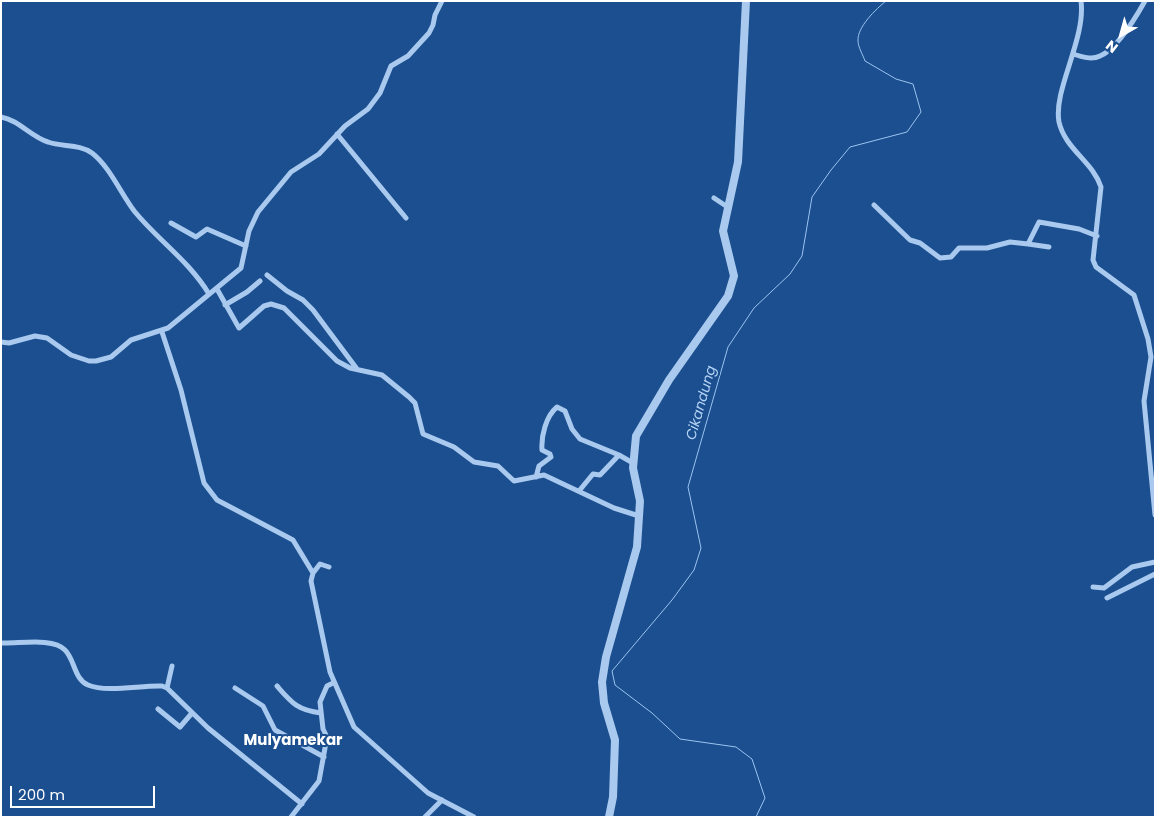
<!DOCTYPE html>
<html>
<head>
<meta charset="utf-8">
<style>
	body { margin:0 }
	#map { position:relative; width:1156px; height:818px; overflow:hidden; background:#1b4f8f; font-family:Poppins,sans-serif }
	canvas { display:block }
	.frame { position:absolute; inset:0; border:2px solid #fff; pointer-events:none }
	.north { position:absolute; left:1096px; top:10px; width:50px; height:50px; -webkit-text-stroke:4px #1b4f8f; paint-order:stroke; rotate:218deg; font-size:14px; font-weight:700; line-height:20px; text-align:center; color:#fff }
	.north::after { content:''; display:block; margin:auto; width:18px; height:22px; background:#fff; clip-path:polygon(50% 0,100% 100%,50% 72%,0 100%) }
	.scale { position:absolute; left:10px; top:786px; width:145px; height:22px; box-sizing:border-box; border:2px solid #fff; border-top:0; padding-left:6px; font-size:15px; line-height:18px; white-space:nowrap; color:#fff; -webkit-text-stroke:4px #1b4f8f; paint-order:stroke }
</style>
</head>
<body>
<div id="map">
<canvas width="1156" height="818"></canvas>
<div class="frame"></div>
<div class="north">N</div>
<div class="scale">200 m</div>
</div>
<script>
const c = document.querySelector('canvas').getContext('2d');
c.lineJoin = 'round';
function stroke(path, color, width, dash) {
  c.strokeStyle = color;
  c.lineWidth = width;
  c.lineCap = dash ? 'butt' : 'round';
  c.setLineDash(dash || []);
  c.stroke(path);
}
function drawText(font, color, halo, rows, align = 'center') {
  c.font = font + ' Poppins,sans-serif';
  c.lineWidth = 4;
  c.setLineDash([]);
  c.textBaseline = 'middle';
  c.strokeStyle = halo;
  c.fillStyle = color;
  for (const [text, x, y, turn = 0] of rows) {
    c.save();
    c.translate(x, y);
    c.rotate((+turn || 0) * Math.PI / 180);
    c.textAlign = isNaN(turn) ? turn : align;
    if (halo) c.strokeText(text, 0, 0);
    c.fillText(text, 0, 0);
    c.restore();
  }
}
stroke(new Path2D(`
	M756 817 765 798 752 759 736 747 680 739 652 713 615 685 612 671 672 600 694 570 701 548 688 487 728 347 754 308 790 274 802 256 812 197 831 170 850 147 907 132 921 112 913 84 896 79 865 61C863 55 858 47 858 41 857 27 876 9 886 1`), '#9cc4f0', 1);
stroke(new Path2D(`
	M1081 1C1086 39 1053 90 1059 122 1065 149 1093 162 1101 187L1093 260 1096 267 1134 295 1148 339 1151 357 1144 401 1155 515
	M1073 54C1082 57 1092 60 1100 56 1117 49 1136 17 1145 1
	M1 117C19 120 31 137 48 142 62 147 80 144 92 153 110 167 121 194 135 212 159 241 189 261 209 294
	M337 134 406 218
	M714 198 729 208
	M874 205 910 240 920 243 940 258 951 257 959 248H987L1010 242 1028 244 1039 222 1079 229 1097 236
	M171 223 196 237 207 229 246 246
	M1028 244 1049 247
	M267 275 287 291 303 300 313 310 357 369
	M217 289 239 328 264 306 271 304 284 308 337 361 350 368 382 375 409 397 415 403 423 434 454 447 474 462 498 466 514 481 544 475 614 508 639 516
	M225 305 247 292 260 281
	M162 332 181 390 204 483 217 500 293 540 313 573
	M1 342 9 343 35 336 47 338 71 355 89 361H96L111 357 131 340 168 328 241 268 249 231 258 212 291 172 319 154 345 126 368 109 380 93 391 66 408 56 429 33 433 25 435 15 442 1
	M536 477 539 466 551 457 550 454 542 450C541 436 546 416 557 407L565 411 572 429 580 439 619 455
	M579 491 593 474 600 475 619 455 633 463
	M329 567 320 564 313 573 311 581 330 672 354 727 428 793 474 817
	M1093 587 1104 588 1132 567 1155 562
	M1107 598 1155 574
	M1 643C18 644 53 637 65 650 75 660 74 679 88 685 107 693 141 685 162 686L167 688 208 728 302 804
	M277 686C292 703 297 710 321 713
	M167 688 172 666
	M235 688 263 706 275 730 324 757
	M158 709 180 727 192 713
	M291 817 319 781 327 737 323 729 320 702 327 686 333 683
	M425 817 442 800`), '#a9c9ee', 5);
stroke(new Path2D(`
	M609 817 613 797 615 740 604 703 602 682 606 657 637 547 640 501 633 468 636 436 669 380 728 296 734 276 723 231 738 162 746 1`), '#a9c9ee', 8);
drawText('italic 14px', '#b5d3f5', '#1b4f8f', [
	["Cikandung",702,403,-74]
]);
drawText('bold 15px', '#fff', '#1b4f8f', [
	["Mulyamekar",293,741]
]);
</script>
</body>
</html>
